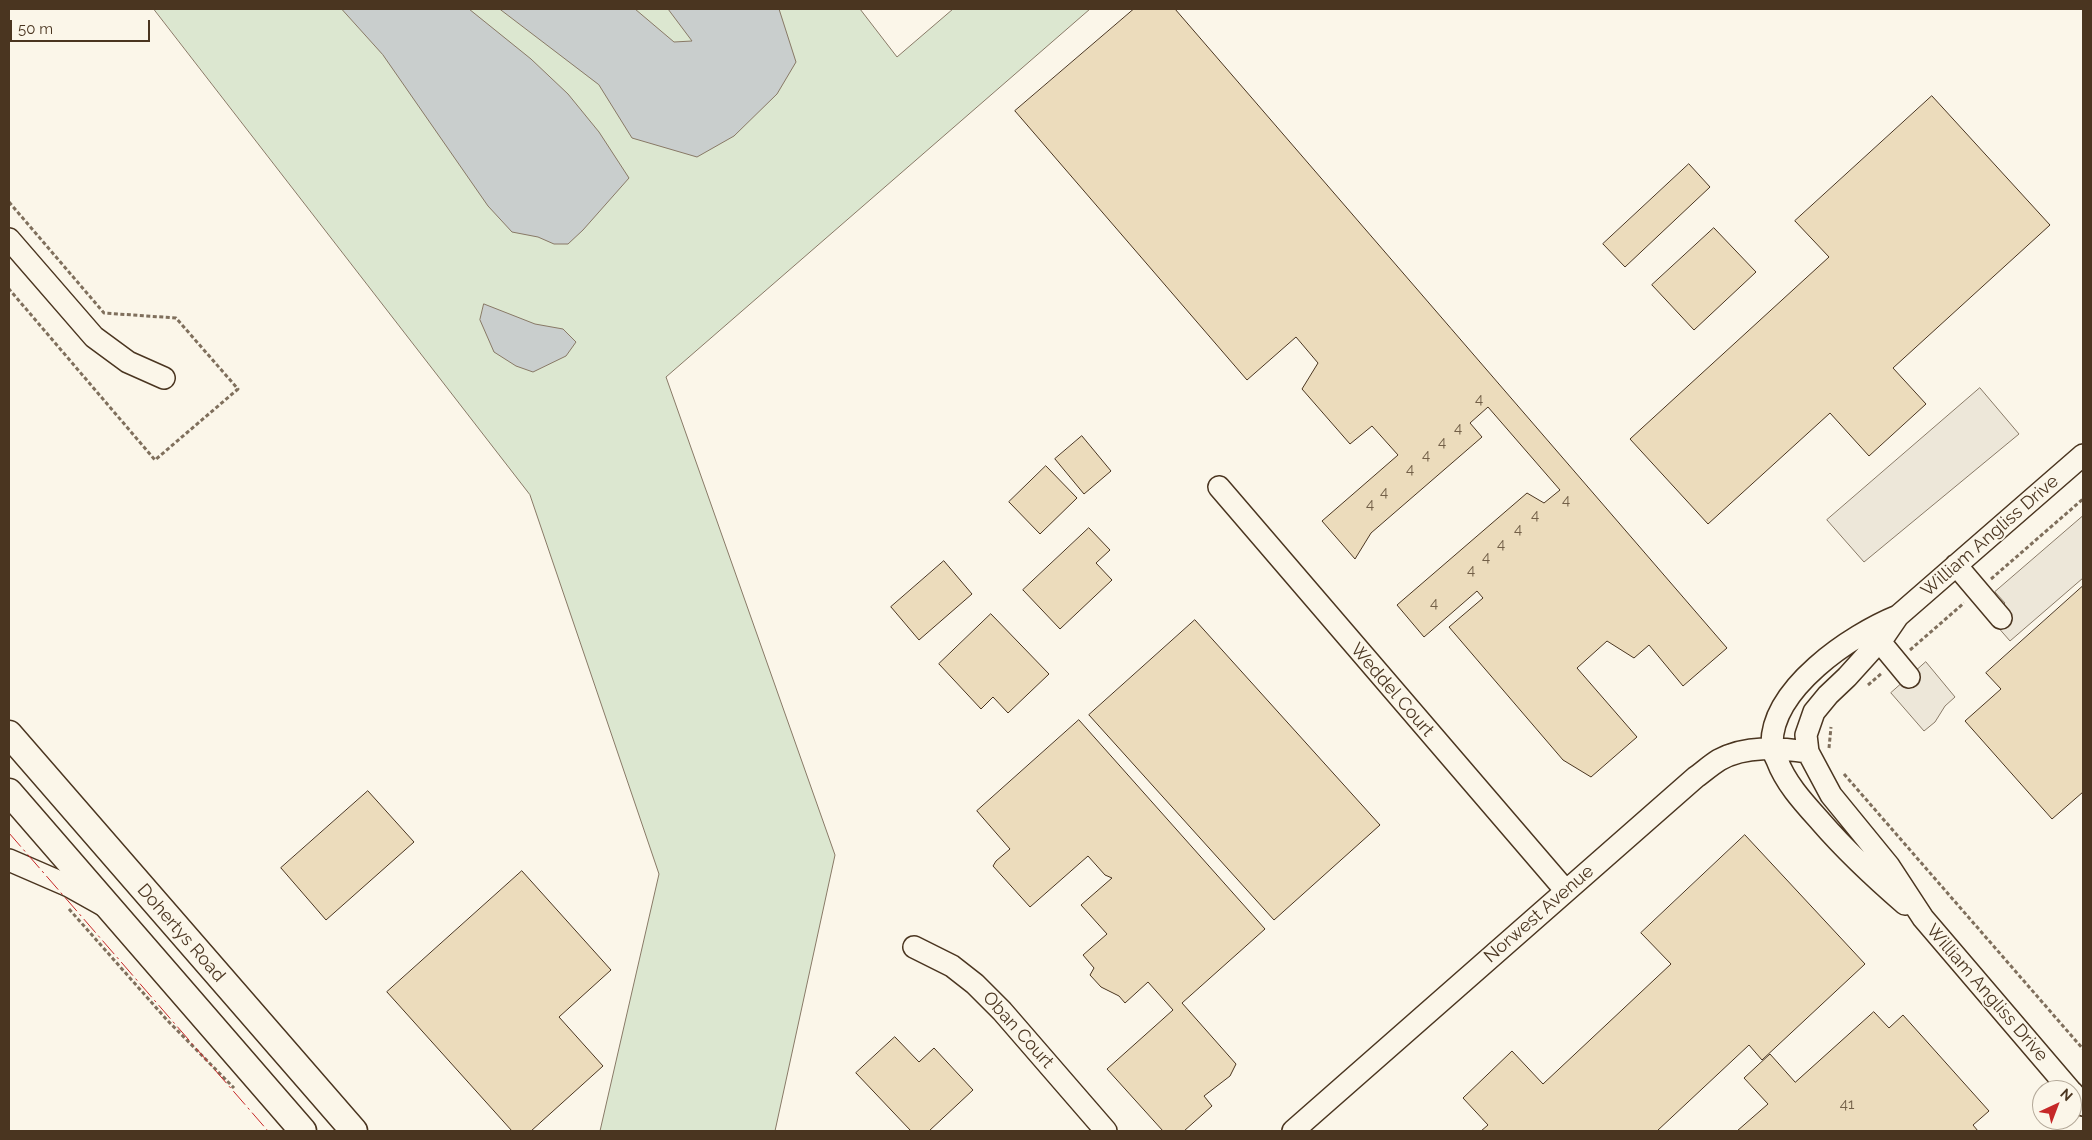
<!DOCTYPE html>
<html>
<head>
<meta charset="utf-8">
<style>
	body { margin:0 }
	#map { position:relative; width:2092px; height:1140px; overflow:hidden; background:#fbf6e9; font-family:Raleway,sans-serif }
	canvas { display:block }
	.frame { position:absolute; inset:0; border:10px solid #4a3520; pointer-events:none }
	.north { position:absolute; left:2032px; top:1080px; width:50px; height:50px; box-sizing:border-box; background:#fbf6e9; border:1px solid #b4a999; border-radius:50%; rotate:43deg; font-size:14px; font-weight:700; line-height:20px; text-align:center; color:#4a3520 }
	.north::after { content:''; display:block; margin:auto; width:18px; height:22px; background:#c62828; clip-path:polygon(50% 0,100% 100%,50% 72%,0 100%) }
	.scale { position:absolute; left:10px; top:20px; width:140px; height:22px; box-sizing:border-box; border:2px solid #4a3520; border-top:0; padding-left:6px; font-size:15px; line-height:18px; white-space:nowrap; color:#4a3520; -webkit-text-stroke:4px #fbf6e9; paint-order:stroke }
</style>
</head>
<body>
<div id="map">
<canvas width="2092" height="1140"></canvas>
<div class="frame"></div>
<div class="north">N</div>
<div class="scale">50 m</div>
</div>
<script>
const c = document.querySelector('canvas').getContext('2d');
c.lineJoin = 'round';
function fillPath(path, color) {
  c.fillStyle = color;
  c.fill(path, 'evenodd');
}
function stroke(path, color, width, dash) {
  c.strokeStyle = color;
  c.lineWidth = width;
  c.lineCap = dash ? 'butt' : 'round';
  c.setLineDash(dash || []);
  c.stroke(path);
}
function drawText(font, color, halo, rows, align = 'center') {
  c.font = font + ' Raleway,sans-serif';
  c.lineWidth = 4;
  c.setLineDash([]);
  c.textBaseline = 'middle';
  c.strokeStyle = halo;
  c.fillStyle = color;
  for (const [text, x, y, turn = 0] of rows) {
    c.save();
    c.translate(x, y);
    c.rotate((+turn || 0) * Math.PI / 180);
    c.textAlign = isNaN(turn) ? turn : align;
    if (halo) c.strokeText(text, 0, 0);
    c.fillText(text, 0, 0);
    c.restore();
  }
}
const green = new Path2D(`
	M154 9H860L897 57 953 9H1090L666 377 835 855 775 1131H600L659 874 530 495Z`);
fillPath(green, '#dce7d0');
stroke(green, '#887966', 1);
const parking = new Path2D(`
	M1980 388 2019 434 1864 562 1827 520Z
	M2083 516V578L2010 641 1989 617 2005 603 1995 592Z
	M1926 662 1955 697 1945 706 1935 722 1924 731 1891 693Z`);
fillPath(parking, '#ede7d9');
stroke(parking, '#887966', 1);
const water = new Path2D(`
	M342 9H469L531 59 568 94 599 132 629 178 583 230 568 244H554L538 237 512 232 488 206 383 55Z
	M500 9H635L674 42 692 41 668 9H779L796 62 777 94 734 136 697 157 632 138 599 85Z
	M484 304 535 324 563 329 576 342 566 356 533 372 516 366 494 352 480 320Z`);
fillPath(water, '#c9cecd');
stroke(water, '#887966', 1);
const building = new Path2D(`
	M1134 9H1175L1727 648 1683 686 1649 645 1634 658 1607 641 1577 668 1637 737 1591 777 1563 760 1449 627 1483 598 1477 591 1424 637 1397 605 1527 493 1544 503 1560 490 1488 407 1470 423 1482 437 1371 533 1355 559 1322 521 1398 455 1372 426 1350 444 1302 389 1318 363 1296 337 1247 380 1015 111Z
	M1932 96 2050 225 1893 368 1926 404 1869 456 1830 413 1708 524 1630 439 1829 257 1795 221Z
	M1689 164 1710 187 1625 267 1603 244Z
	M1714 228 1756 272 1694 330 1652 285Z
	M1082 436 1111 471 1084 494 1055 459Z
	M1046 466 1077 498 1040 534 1009 502Z
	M1089 528 1110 550 1096 563 1112 580 1060 629 1023 590Z
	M944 561 972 594 919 640 891 607Z
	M2083 586V792L2052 819 1965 721 2001 689 1986 673Z
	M991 614 1049 674 1008 713 993 697 981 709 939 664Z
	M1195 620 1380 825 1274 920 1089 715Z
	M1079 720 1265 929 1182 1003 1236 1064 1230 1076 1204 1096 1212 1106 1184 1131H1163L1107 1069 1173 1010 1148 982 1125 1003 1119 996 1101 987 1090 975 1094 968 1083 955 1107 934 1081 905 1112 878 1105 875 1088 856 1030 907 993 866 996 861 1010 849 977 811Z
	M368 791 414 842 326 920 281 868Z
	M1745 835 1865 964 1762 1060 1749 1045 1657 1131H1481L1488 1125 1463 1098 1512 1051 1543 1084 1671 964 1641 933Z
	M522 871 611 970 559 1017 603 1066 531 1131H512L387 992Z
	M1874 1012 1889 1028 1903 1015 1989 1111 1973 1125 1978 1131H1737L1768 1104 1744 1078 1770 1054 1795 1082Z
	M895 1037 919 1062 934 1048 973 1090 929 1131H911L856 1073Z`);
fillPath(building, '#ecdcbc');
stroke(building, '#4a3520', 1);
const minor = new Path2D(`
	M9 239 94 337 128 362 164 378
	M1219 487 1566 891
	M1956 565 2001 618
	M1898 616C1851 635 1770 689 1772 746 1772 751 1775 756 1777 760 1786 784 1804 803 1821 822 1847 852 1875 878 1905 904
	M1871 631 1909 677
	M9 860 69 886 103 905
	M914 947 952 966 975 984 1002 1011 1106 1131
	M2070 1090 1923 918 1889 866 1831 795 1808 752 1806 735 1814 712 1828 695 1847 677 1885 635 1898 616 2083 455
	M2072 1092 2083 1105
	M1293 1131 1696 777C1703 772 1711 765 1719 760 1746 745 1779 748 1808 752`);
const major = new Path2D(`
	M9 734 354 1131
	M9 792 303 1131`);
stroke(minor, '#4a3520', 24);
stroke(major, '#4a3520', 29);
stroke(new Path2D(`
	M9 202 104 313 176 318 238 389 155 460 9 289
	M1991 579 2083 499
	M1910 650 1964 603
	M1868 685 1882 673
	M1829 748 1831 727
	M1844 774 2083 1049
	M69 909 167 1020 234 1088`), '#7f6f5c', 3, [4, 2.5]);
stroke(minor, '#fbf6e9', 21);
stroke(major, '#fbf6e9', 26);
stroke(new Path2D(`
	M9 833 268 1131`), '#c62828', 1, [18, 4, 2.5, 4]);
drawText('15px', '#725f47', null, [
	["4",1479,399],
	["4",1458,428],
	["4",1442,442],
	["4",1426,455],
	["4",1410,469],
	["4",1384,492],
	["4",1566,500],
	["4",1370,504],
	["4",1535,515],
	["4",1518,529],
	["4",1501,544],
	["4",1486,557],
	["4",1471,570],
	["4",1434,603],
	["41",1847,1104]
]);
drawText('18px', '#4a3520', '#fbf6e9', [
	["William Angliss Drive",1990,536,-41],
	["Weddel Court",1392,690,49],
	["Norwest Avenue",1539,914,-41],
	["Dohertys Road",181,933,49],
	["William Angliss Drive",1987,993,49],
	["Oban Court",1018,1030,48]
]);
</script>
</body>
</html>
